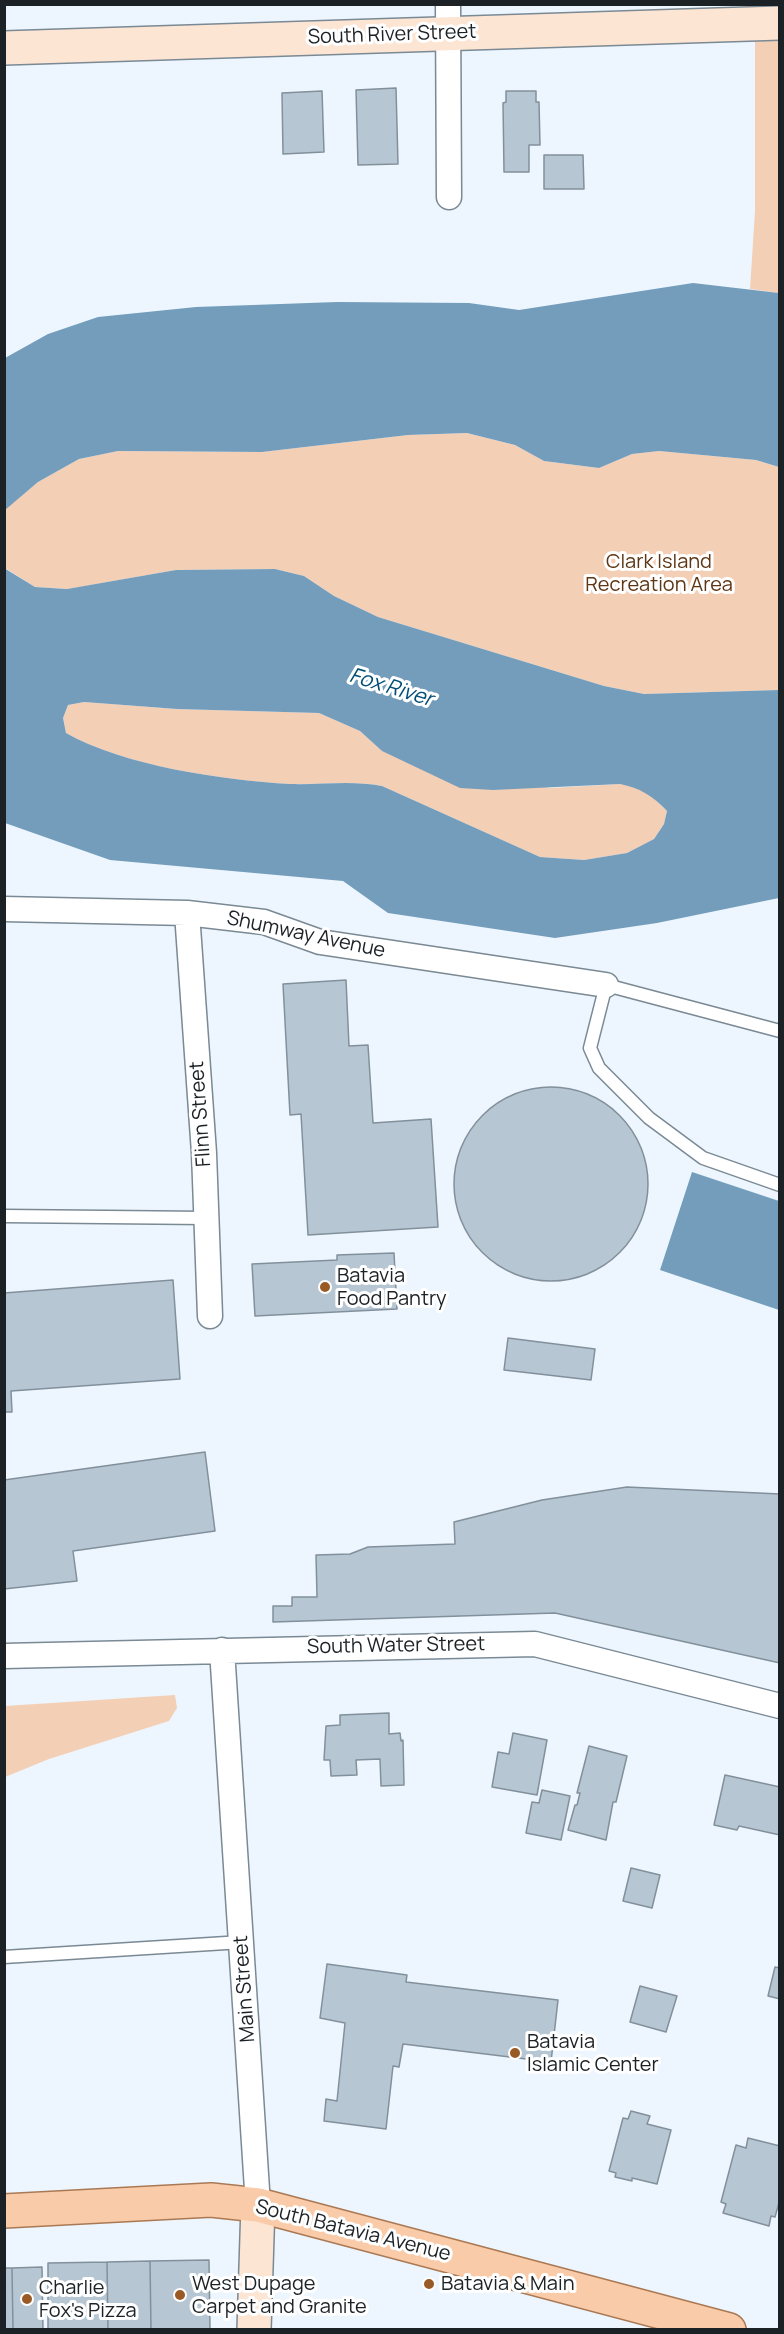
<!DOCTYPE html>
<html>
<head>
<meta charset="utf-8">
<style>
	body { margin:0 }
	#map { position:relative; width:784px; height:2334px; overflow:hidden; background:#edf6fe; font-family:Manrope,sans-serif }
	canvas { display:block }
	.frame { position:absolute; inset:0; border:6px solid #1b2125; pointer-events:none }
</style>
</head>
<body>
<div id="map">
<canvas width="784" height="2334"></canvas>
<div class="frame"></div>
</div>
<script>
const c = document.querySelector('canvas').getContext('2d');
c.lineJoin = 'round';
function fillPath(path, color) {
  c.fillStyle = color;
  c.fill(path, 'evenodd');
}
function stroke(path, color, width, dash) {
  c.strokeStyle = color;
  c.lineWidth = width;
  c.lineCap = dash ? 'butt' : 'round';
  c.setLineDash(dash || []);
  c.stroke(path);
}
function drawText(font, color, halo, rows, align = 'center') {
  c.font = font + ' Manrope,sans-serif';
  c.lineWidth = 6;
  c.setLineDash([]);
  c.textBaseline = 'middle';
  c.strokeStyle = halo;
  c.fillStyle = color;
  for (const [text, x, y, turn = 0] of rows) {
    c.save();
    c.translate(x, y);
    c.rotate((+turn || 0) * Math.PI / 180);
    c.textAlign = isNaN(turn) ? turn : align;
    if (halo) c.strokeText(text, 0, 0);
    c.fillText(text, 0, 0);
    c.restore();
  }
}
fillPath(new Path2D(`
	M755 40H779V293L750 289 755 211Z
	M467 433 515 445 544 461 599 468 632 454 659 451 756 460 779 467V690L644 694 604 686 378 617 334 596 304 576 275 569 176 570 68 589 35 587 5 568 4 510 38 482 79 459 118 451 262 452 408 435Z
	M84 702 177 709 319 713 360 731 382 751 550 788 620 784 637 787 654 798 667 811 664 824 654 839 627 853 584 860 540 857 382 786C351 780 321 785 290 784 222 780 124 766 66 733L63 718 68 705Z
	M175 1695 177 1708 169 1721 49 1759 5 1777V1706Z`), '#f3cfb6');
fillPath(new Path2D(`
	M693 283 779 293V467L756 460 659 451 632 454 599 468 544 461 515 445 467 433 408 435 262 452 118 451 79 459 38 482 5 510V358L48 334 98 317 196 307 337 302 469 303 519 310Z
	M4 568 35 587 67 589 176 570 275 569 304 576 334 596 378 617 604 686 644 694 779 690V898L657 923 555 938 388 913 343 881 110 860 5 823ZM84 702 177 709 319 713 360 731 382 751 460 788 493 790 620 784C640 788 653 796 667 811L664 824 654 839 627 853 584 860 540 857 382 786C351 780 321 785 290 784 223 780 124 766 66 733L63 718 68 705Z
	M692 1172 779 1201V1310L660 1270Z`), '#749dbc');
const building = new Path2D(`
	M396 88 398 164 358 165 356 90Z
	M322 91 324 152 283 154 282 93Z
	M506 91H536V102H539L540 145H529V172H504L503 103 506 102Z
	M544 155H583L584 189H544Z
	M346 980 349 1046 368 1045 373 1123 431 1119 438 1227 308 1235 301 1114 290 1115 283 984Z
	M454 1184a97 97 0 1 1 194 0a97 97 0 1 1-194 0Z
	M394 1253 397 1309 255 1316 252 1264 337 1260V1255Z
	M173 1280 180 1379 11 1391 12 1412H4V1293Z
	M508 1338 595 1349 591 1380 504 1370Z
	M205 1452 215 1531 73 1551 77 1581 4 1589V1480Z
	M627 1487 780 1494V1663L555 1613 273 1622V1606H292V1597H317L316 1555 350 1554 368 1547 455 1544 454 1522 542 1500Z
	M389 1713V1734L400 1733 401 1741 403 1740 404 1785 381 1786 380 1759 356 1760 357 1775 331 1776 330 1760H324L326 1726 340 1725V1715Z
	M513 1733 547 1740 537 1795 492 1787 498 1752 509 1754Z
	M589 1746 627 1756 616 1802H613L606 1840 568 1830 575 1805H577L580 1793H577Z
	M725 1775 780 1787V1835L739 1826 737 1830 714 1825Z
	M542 1790 570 1796 561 1840 526 1833 532 1802 539 1803Z
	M631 1868 660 1875 652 1908 623 1901Z
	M327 1964 407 1975 406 1982 558 2000 551 2062 403 2044 399 2067 393 2066 386 2129 324 2121 326 2099 337 2101 345 2023 320 2018Z
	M775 1967 780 1968V1999L768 1996Z
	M640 1986 677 1996 666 2032 630 2022Z
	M631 2111 650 2116 647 2124 671 2130 657 2184 632 2178V2181L615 2177 616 2173 609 2171 623 2118 628 2119Z
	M748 2138 780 2146V2199L775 2217 771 2216 769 2226 723 2213 726 2204 721 2202 736 2145 746 2148Z
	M209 2260 210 2330H151L150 2261Z
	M150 2261 151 2330H108L107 2262Z
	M107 2262 108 2330H48V2263Z
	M42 2267 43 2330H13L12 2268Z
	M4 2268H12L13 2330H4Z`);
fillPath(building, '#b7c6d3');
stroke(building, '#82909c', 1.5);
const lane = new Path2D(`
	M780 1031 606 985 590 1048 599 1068 649 1118 703 1158 780 1185
	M4 1216 207 1218
	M4 1957 242 1942`);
const street = new Path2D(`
	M448 4 449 197
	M4 909 187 913 264 922 320 942 606 985
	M187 913 204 1153 210 1316
	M222 1650 258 2205
	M4 1656 535 1644 780 1706`);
const secondary = new Path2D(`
	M4 48 780 23
	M254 2330 258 2205`);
const primary = new Path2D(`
	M4 2211 211 2200 258 2205 729 2330`);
stroke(lane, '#7a8994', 15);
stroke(street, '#7a8994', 27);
stroke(secondary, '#7a8994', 36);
stroke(primary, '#aa7954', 36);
stroke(lane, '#fff', 12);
stroke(street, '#fff', 24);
stroke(secondary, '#fde5d4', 33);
stroke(primary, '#facba8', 33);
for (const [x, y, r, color] of [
	[325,1287,6,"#9a5a25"],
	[515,2053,6,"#9a5a25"],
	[429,2284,6,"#9a5a25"],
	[180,2295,6,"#9a5a25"],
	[27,2299,6,"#9a5a25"]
]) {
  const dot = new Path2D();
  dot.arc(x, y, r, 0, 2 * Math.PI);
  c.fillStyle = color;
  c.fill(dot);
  stroke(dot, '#fff', 2);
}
drawText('20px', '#1b2125', '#fff', [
	["South River Street",392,35,-2],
	["Shumway Avenue",306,935,12],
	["Flinn Street",201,1114,-94],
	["South Water Street",396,1646,-1],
	["Main Street",245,1989,-94],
	["South Batavia Avenue",353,2231,14]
]);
drawText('20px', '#5f3614', '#fff', [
	["Clark Island",659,562],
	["Recreation Area",659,585]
]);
drawText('20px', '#1b2125', '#fff', [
	["Batavia",337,1276],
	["Food Pantry",337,1299],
	["Batavia",527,2042],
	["Islamic Center",527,2065],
	["West Dupage",192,2284],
	["Carpet and Granite",192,2307],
	["Batavia & Main",441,2284],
	["Charlie",39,2288],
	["Fox's Pizza",39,2311]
], 'left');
drawText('italic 21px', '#034e77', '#fff', [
	["Fox River",391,688,17]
]);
</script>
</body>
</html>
